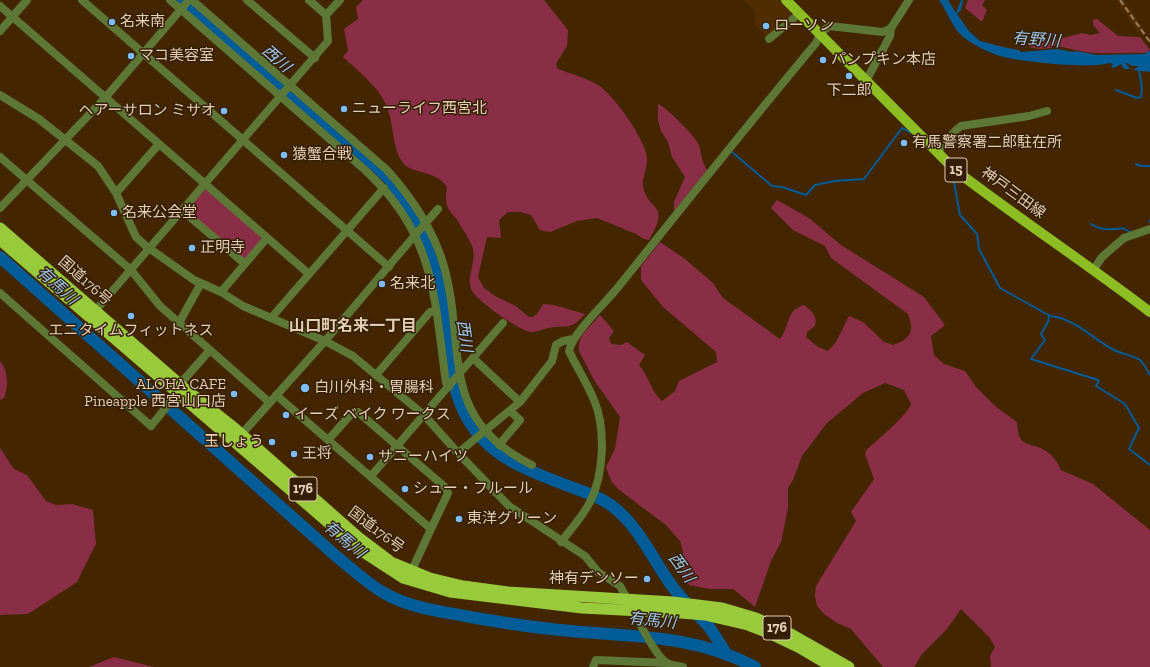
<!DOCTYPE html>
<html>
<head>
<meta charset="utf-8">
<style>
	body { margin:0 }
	canvas { display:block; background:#432600 }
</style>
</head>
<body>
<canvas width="1150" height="667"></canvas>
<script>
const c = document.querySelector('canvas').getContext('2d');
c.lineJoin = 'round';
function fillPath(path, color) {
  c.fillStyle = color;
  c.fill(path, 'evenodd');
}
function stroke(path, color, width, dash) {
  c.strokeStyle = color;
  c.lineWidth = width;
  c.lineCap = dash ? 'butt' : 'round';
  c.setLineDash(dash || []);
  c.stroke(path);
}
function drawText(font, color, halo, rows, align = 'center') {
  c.font = font + ' "Zilla Slab","Noto Sans JP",serif';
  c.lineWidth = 3;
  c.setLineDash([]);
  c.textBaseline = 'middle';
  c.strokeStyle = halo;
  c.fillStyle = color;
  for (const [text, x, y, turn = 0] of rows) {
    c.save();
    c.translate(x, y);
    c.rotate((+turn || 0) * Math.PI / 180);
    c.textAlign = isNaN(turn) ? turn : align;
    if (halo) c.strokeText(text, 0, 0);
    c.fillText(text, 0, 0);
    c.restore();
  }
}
fillPath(new Path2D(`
	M743 0H778L792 15 768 38 754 24 755 11Z
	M1116 0H1124L1144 29 1138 32Z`), '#4f2d00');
fillPath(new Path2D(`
	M363 0H544L568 30 567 46 556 64 558 69C571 74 587 78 598 85 613 94 646 140 647 158 648 167 642 176 643 185 647 212 672 202 649 240L644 239 636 234 597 218 577 221 550 232 540 230 531 215 520 212H508L499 220 501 238 487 237 478 277 484 288 495 296 516 306 529 317H533L537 314 543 304 554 305 585 314C569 332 568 324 548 328 543 329 535 333 530 332 519 330 477 301 472 291 465 278 478 261 472 246 468 237 462 228 457 220 454 216 450 212 448 208 445 201 446 193 447 187 436 170 411 174 403 163 392 148 394 127 388 110 381 88 359 72 343 57L348 51 344 29 358 19 356 7Z
	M968 0H985L982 5 987 10 982 22 965 8Z
	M1097 19 1118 36 1140 37 1150 50 1145 53C1129 52 1113 54 1097 53 1081 53 1066 46 1051 46L1052 48 1039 49 1029 47 1030 43 1034 39 1052 41 1082 33 1091 35 1100 33 1093 25V20Z
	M658 104C665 106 695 136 698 143 702 153 701 160 707 170L674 211V202L685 177 672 157 668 142 661 131 658 120Z
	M204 190H208L262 237V241L246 259H242L190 214 189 208Z
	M777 200 809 218 841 245 924 297 945 325 931 336 934 355 944 364 965 371 976 387 995 406 1017 422C1018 453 1033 439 1050 454 1055 458 1058 464 1061 470L1093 484 1150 530V667H991L990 656 995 647 989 637 961 609 947 629 922 654 914 667H883L851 629 837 623 824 614 817 606 815 596 816 586 856 521 851 512 874 479 865 454 867 449C876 442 908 414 911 404L904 390 885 383 863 393 827 423 802 456 793 480 788 488V508L781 542 771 561 755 607 733 589H710L689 585 682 577 683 551 680 541 666 525 618 489 611 481 606 467 615 449 620 417 594 380 580 353C574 338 591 326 600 315L614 331 609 338 611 344 621 345 627 342 645 355 639 365C649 376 650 390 662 401L675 391 679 381 717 362 716 352 663 307 641 280V266L660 242 685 259 713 283 723 298 780 339C791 324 785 311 804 305 811 310 818 316 815 326L807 332 806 337 818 347 828 351 836 342 849 316 863 322 884 342 893 345C910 339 915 332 908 314L831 258 825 246 793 230 771 208Z
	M0 361C8 370 9 387 4 398L0 400Z
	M0 448 14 469 27 475 46 501 56 505 72 504 93 510 96 544 77 582 28 614 0 615Z
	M114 657 154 667H89Z`), '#8a2e47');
fillPath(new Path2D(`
	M939 0H948L956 13 961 0H963L961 10 957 14 969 31 980 41C993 44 1005 48 1019 50L1021 52 1057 49 1073 52 1076 51 1097 55 1145 54 1148 51H1150V72L1133 70 1139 66H1132L1127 63H1125L1130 68 1128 69H1124L1121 64 1114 68 1111 67 1113 64 1110 63C1090 69 1017 62 997 55 985 51 972 44 962 36 952 27 947 11 939 0Z`), '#015c98');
stroke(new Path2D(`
	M1139 69 1142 88 1141 96
	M1116 90 1137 98 1141 97
	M732 152 772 186 782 187 806 195 815 185 835 181 864 179 902 128 912 133
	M1136 164 1141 166H1150
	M952 172 960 215 977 234 979 249 1000 288 1050 316C1074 318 1093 339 1114 350 1122 354 1132 355 1140 360 1144 363 1147 371 1150 375
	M1150 220V222
	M1091 224C1100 230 1113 230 1123 228L1130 232
	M1049 315 1048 322 1041 334 1045 340 1031 359 1095 379 1099 381 1096 386 1125 404 1139 428 1129 449 1150 465`), '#015c98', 2);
stroke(new Path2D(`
	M183 0 379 169 390 180 417 218 432 256 439 278 455 387C471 450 516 466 571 487 584 492 601 497 612 506 640 527 652 559 672 586 683 601 697 613 709 627 715 635 721 645 727 655
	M0 257 336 556C351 568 367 583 384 593 408 607 438 611 465 616 503 623 543 629 582 632 644 637 699 637 755 667`), '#015c98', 12);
stroke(new Path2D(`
	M170 0 365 170C435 234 434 296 446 383L449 387
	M192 0 387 170C412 198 432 227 443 263 468 347 435 417 532 465
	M247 0 315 58
	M0 6 309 274
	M326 15 340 0
	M0 31 27 0
	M769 39 799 14
	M866 81 890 36 891 28 909 0
	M0 95 39 119 98 166 116 193 136 237 146 246 194 280 221 292 243 306 325 341 353 356 424 415 458 453 509 506 585 556 598 572 620 586 628 600
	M937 152 956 130 961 126 1029 116 1047 111
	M0 157 131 270 160 306 269 402
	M116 193 159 144
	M0 208 105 98 189 0
	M183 211 245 264
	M416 234 438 209
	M1094 269 1102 257 1124 238 1150 229
	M221 292 267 238
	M0 293 151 426 181 389
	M96 310 328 41 326 15 309 0
	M271 318 384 188
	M179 323 201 283
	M474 359 520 402
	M376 375 430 312 436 311
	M180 384 210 350
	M276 395 431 529 411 572
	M328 440 353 412H358L446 488 448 493 431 529
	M499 445 520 420 510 411
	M458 453 520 402 552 361 556 345 563 341 573 339
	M371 476 503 323
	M561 542C571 529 583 516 590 502 604 475 606 428 594 400 587 383 577 368 569 351 573 332 606 303 619 286 684 205 749 123 816 43L820 34
	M593 667 596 660 667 663`), '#5d7736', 8);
stroke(new Path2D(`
	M82 0 389 267
	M820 34 829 26 883 32 891 28
	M239 437 325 341 416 234
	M632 608C638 620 655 656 667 663 671 665 678 666 683 667`), '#5d7736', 8);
stroke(new Path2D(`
	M786 0 955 170C1019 219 1086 263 1150 312`), '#8cbe24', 10);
stroke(new Path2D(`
	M0 228 183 387 232 426 358 537 391 562 430 578 463 586 508 592 673 602 722 608 756 618 791 634 849 667
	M0 240 360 550 403 578 450 592 582 608 681 613 705 615 748 625 769 633 800 648 832 667`), '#98ca3b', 11);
stroke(new Path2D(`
	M1120 0 1150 42`), '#9b8163', 2, [6, 3]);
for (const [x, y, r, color] of [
	[112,22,4,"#7dbef9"],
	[766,26,4,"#7dbef9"],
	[131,56,4,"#7dbef9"],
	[823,60,4,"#7dbef9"],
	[849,76,4,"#7dbef9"],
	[344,109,4,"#7dbef9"],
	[224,111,4,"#7dbef9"],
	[904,143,4,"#7dbef9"],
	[284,155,4,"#7dbef9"],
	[114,213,4,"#7dbef9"],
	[192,248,4,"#7dbef9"],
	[382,284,4,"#7dbef9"],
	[131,316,4,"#7dbef9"],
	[305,388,5,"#7dbef9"],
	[234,394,4,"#7dbef9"],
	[286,415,4,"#7dbef9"],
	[272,442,4,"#7dbef9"],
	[294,454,4,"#7dbef9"],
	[370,457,4,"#7dbef9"],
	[405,489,4,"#7dbef9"],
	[459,519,4,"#7dbef9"],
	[647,579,4,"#7dbef9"]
]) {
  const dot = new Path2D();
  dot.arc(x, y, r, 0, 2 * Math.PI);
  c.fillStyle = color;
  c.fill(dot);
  stroke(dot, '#341e05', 1.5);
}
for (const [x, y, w] of [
	[956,170,22],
	[303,489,28],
	[777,628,28]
]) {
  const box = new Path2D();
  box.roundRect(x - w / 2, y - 12, w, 24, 3);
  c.fillStyle = '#341e05';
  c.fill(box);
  stroke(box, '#e5cdb6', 1);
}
drawText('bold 14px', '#e5cdb6', null, [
	["15",956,170],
	["176",303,489],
	["176",777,628]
]);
drawText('15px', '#e5cdb6', '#341e05', [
	["名来南",120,22],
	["ローソン",774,26],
	["マコ美容室",139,56],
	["パンプキン本店",831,60],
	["下二郎",849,91,"center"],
	["ニューライフ西宮北",352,109],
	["ヘアーサロン ミサオ",216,111,"right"],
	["有馬警察署二郎駐在所",912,143],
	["猿蟹合戦",292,155],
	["名来公会堂",122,213],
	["正明寺",200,248],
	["名来北",390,284],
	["エニタイムフィットネス",131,331,"center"],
	["ALOHA CAFE",226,385,"right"],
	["Pineapple 西宮山口店",226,402,"right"],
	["白川外科・胃腸科",314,388],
	["イーズ ベイク ワークス",294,415],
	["玉しょう",264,442,"right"],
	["王将",302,454],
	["サニーハイツ",378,457],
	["シュー・フルール",413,489],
	["東洋グリーン",467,519],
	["神有デンソー",639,579,"right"]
], 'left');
drawText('15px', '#e5cdb6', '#341e05', [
	["神戸三田線",1013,193,36],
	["国道176号",85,281,41],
	["国道176号",376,530,37]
]);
drawText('italic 16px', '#99c4ec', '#341e05', [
	["有野川",1036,40,4],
	["西川",276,59,41],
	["有馬川",57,286,42],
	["西川",464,336,82],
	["有馬川",344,540,40],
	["西川",681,568,54],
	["有馬川",652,621,6]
]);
drawText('bold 16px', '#e5cdb6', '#341e05', [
	["山口町名来一丁目",353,326]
]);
</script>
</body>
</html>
